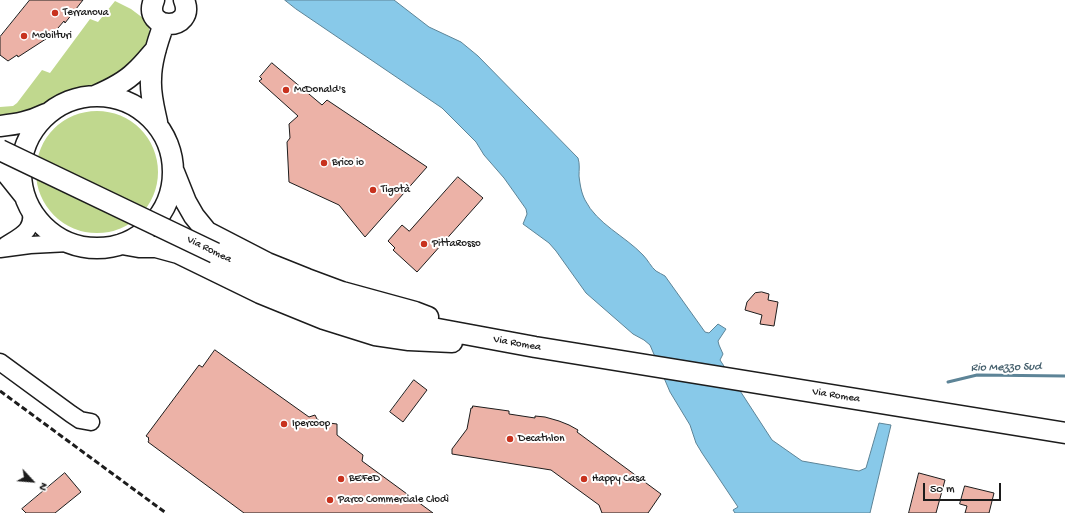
<!DOCTYPE html>
<html>
<head>
<meta charset="utf-8">
<style>
	body { margin:0 }
	#map { position:relative; width:1065px; height:513px; overflow:hidden; background:#fff; font-family:"Gochi Hand",sans-serif }
	canvas { display:block }
	.north { position:absolute; left:12px; top:461px; width:40px; height:40px; -webkit-text-stroke:3px #fff; paint-order:stroke; rotate:116deg; font-size:11px; font-weight:700; line-height:16px; text-align:center; color:#1c1c1c }
	.north::after { content:''; display:block; margin:auto; width:14px; height:18px; background:#1c1c1c; clip-path:polygon(50% 0,100% 100%,50% 72%,0 100%) }
	.scale { position:absolute; left:923px; top:483px; width:78px; height:18px; box-sizing:border-box; border:2px solid #1c1c1c; border-top:0; padding-left:5px; font-size:12px; line-height:14px; white-space:nowrap; color:#1c1c1c; -webkit-text-stroke:3px #fff; paint-order:stroke }
</style>
</head>
<body>
<div id="map">
<canvas width="1065" height="513"></canvas>
<div class="north">N</div>
<div class="scale">50 m</div>
</div>
<script>
const c = document.querySelector('canvas').getContext('2d');
c.lineJoin = 'round';
function fillPath(path, color) {
  c.fillStyle = color;
  c.fill(path, 'evenodd');
}
function stroke(path, color, width, dash) {
  c.strokeStyle = color;
  c.lineWidth = width;
  c.lineCap = dash ? 'butt' : 'round';
  c.setLineDash(dash || []);
  c.stroke(path);
}
function drawText(font, color, halo, rows, align = 'center') {
  c.font = font + ' "Gochi Hand",sans-serif';
  c.lineWidth = 4;
  c.setLineDash([]);
  c.textBaseline = 'middle';
  c.strokeStyle = halo;
  c.fillStyle = color;
  for (const [text, x, y, turn = 0] of rows) {
    c.save();
    c.translate(x, y);
    c.rotate((+turn || 0) * Math.PI / 180);
    c.textAlign = isNaN(turn) ? turn : align;
    if (halo) c.strokeText(text, 0, 0);
    c.fillText(text, 0, 0);
    c.restore();
  }
}
fillPath(new Path2D(`
	M115 1 131 9 143 18 149 27 150 38 144 57 101 86 79 91 58 99 36 112 0 120V107L13 106 17 103 42 70 50 73 90 19 98 22Z
	M36 172a61 61 0 1 1 122 0a61 61 0 1 1-122 0Z`), '#c0d88e');
const water = new Path2D(`
	M285 0H394L429 27 461 42 478 56 578 158C580 164 579 170 579 176 580 184 581 192 585 200 597 224 625 236 643 255 648 260 651 267 656 271 659 273 662 274 665 276L705 332 709 333 718 324 726 329 718 341 719 345 723 354 720 360 772 440 802 461 859 471 866 468 879 423 891 425 870 513H735L733 510 738 507 702 453 696 443 690 425 670 392 650 345 644 340 633 334 586 293 556 251 549 243 523 224 527 214 526 209 514 192 504 178 484 155 476 142 442 108 296 9Z`);
fillPath(water, '#88c9e9');
stroke(water, '#5d8497', 1);
stroke(new Path2D(`
	M948 382 977 375 1065 376`), '#5d8497', 3);
const building = new Path2D(`
	M30 0H83L65 23 64 21 52 35 18 57 17 55 8 61 0 55V37Z
	M272 63 322 105 327 100 427 167 365 237 339 205 289 182 287 142 290 138 289 124 298 116 259 81 262 79 260 77Z
	M458 177 483 198 417 272 393 250 395 248 388 241 402 225 409 231Z
	M762 292 769 294 768 300 778 302 774 326 760 324 762 315 745 310 747 302 755 293Z
	M215 350 309 417 315 415 317 419 321 422 337 424V435L363 455 362 461 433 513H244L148 442 149 440 148 439 149 438 146 436 199 365 202 367Z
	M414 380 427 390 403 422 390 412Z
	M473 406 509 411V414L535 418V416L545 417 559 421 569 425 578 430 577 432 661 494 648 513H602L599 505 551 470 452 454V449L467 429 471 408H472Z
	M65 473 81 492 55 513H26L22 509Z
	M919 473 945 480 936 513H909Z
	M965 486 994 493 989 513H965L967 506 960 504Z`);
fillPath(building, '#ecb2a7');
stroke(building, '#1c1c1c', 1);
const minor = new Path2D(`
	M6 245C22 235 34 231 31 209
	M0 249 30 245 69 243
	M0 362 71 414 80 420 91 422`);
const major = new Path2D(`
	M154 0C141 32 197 32 184 0
	M21 172a76 76 0 1 1 152 0a76 76 0 1 1-152 0Z
	M95 96C109 90 124 83 135 72 143 65 149 57 156 49
	M157 122C154 108 150 94 151 79 151 62 158 40 164 24
	M0 126C18 124 29 122 46 114
	M0 168 8 175 24 195
	M174 172 186 202 194 216 207 232 267 263 307 279 342 292 415 312 428 317
	M122 244 139 247H156L178 253 260 293 324 319 375 335 409 340 452 342
	M215 253 304 296 382 320 427 327 535 347 1065 433`);
stroke(minor, '#1c1c1c', 19);
stroke(major, '#1c1c1c', 23);
stroke(minor, '#fff', 16);
stroke(major, '#fff', 20);
stroke(new Path2D(`
	M0 391 166 513`), '#1c1c1c', 3, [6, 3]);
const majorBridge = new Path2D(`
	M0 150 215 253`);
stroke(majorBridge, '#1c1c1c', 23, []);
stroke(majorBridge, '#fff', 20);
for (const [x, y, r, color] of [
	[55,13,4,"#c8321e"],
	[24,36,4,"#c8321e"],
	[286,90,4,"#c8321e"],
	[324,163,4,"#c8321e"],
	[373,190,4,"#c8321e"],
	[424,244,4,"#c8321e"],
	[284,424,4,"#c8321e"],
	[510,439,4,"#c8321e"],
	[341,479,4,"#c8321e"],
	[584,479,4,"#c8321e"],
	[330,500,4,"#c8321e"]
]) {
  const dot = new Path2D();
  dot.arc(x, y, r, 0, 2 * Math.PI);
  c.fillStyle = color;
  c.fill(dot);
  stroke(dot, '#fff', 1.5);
}
drawText('11px', '#1c1c1c', '#fff', [
	["Terranova",63,13],
	["Mobilturi",32,36],
	["McDonald's",294,90],
	["Brico io",332,163],
	["Tigotà",381,190],
	["PittaRosso",432,244],
	["Ipercoop",292,424],
	["Decathlon",518,439],
	["BEFeD",349,479],
	["Happy Casa",592,479],
	["Parco Commerciale Clodì",338,500]
], 'left');
drawText('11px', '#1c1c1c', '#fff', [
	["Via Romea",209,250,26],
	["Via Romea",517,344,10],
	["Via Romea",836,396,9]
]);
drawText('italic 12px', '#47616e', '#fff', [
	["Rio Mezzo Sud",1006,368,-1]
]);
</script>
</body>
</html>
